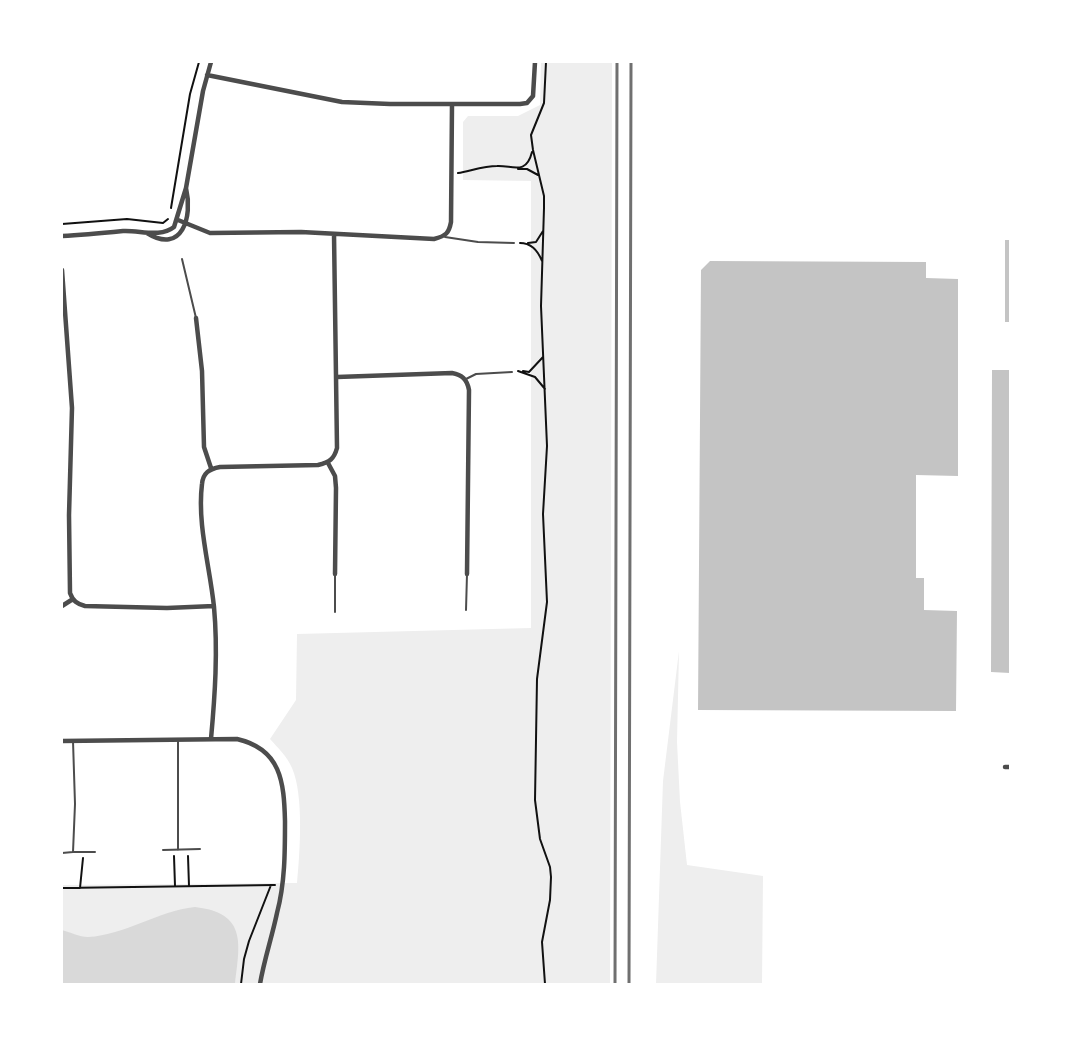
<!DOCTYPE html>
<html>
<head>
<meta charset="utf-8">
<style>
	body { margin:0 }
	#map { position:relative; width:1072px; height:1046px; overflow:hidden; background:#fff; font-family:"Sofia Sans Condensed",sans-serif }
	canvas { display:block }
	.frame { position:absolute; inset:0; border:63px solid #fff; pointer-events:none }
</style>
</head>
<body>
<div id="map">
<canvas width="1072" height="1046"></canvas>
<div class="frame"></div>
</div>
<script>
const c = document.querySelector('canvas').getContext('2d');
c.lineJoin = 'round';
function fillPath(path, color) {
  c.fillStyle = color;
  c.fill(path, 'evenodd');
}
function stroke(path, color, width, dash) {
  c.strokeStyle = color;
  c.lineWidth = width;
  c.lineCap = dash ? 'butt' : 'round';
  c.setLineDash(dash || []);
  c.stroke(path);
}
fillPath(new Path2D(`
	M541 62H612L610 984H62V885L297 883C300 853 304 795 292 768 287 756 278 748 270 739L296 700 297 634 531 628V181L463 180V122L468 116H518L540 105Z
	M679 651 677 742 680 802 687 865 763 876 762 984H656L663 781Z`), '#eee');
fillPath(new Path2D(`
	M195 907C247 913 240 943 235 984H62V930C70 932 79 937 88 937 125 935 158 911 195 907Z`), '#d9d9d9');
fillPath(new Path2D(`
	M1005 240H1010V322H1005Z
	M710 261 926 262V278L958 279V476L916 475V578H924V610L957 611 956 711 698 710 701 270Z
	M992 370H1010V673L991 672Z`), '#c4c4c4');
stroke(new Path2D(`
	M518 169H527L538 175
	M458 173C470 171 484 166 497 166 512 165 526 176 532 152
	M171 208 190 94 199 62
	M62 224 127 219 163 223 168 219
	M520 243C532 243 538 251 542 261
	M528 243 536 242 543 231
	M518 371 535 377 545 389
	M523 371 529 372 543 357
	M174 856 175 886
	M188 856 189 886
	M62 888 275 885
	M80 888 83 858
	M241 984 244 959 249 941 271 885
	M545 984 542 942 550 900 551 877 550 867 540 839 535 800 537 679 547 602 543 514 547 446 541 306 544 208V196L533 150 531 135 544 103 546 62`), '#111', 2);
stroke(new Path2D(`
	M445 237 478 242 514 243
	M182 259 196 318
	M466 379 476 374 512 372
	M466 610 467 574
	M335 612V574
	M178 740V850
	M163 850 200 849
	M73 852H95
	M62 853 73 852 75 804 73 741`), '#4c4c4c', 2);
stroke(new Path2D(`
	M207 75 342 102 390 104H520L527 103 533 96 535 62
	M178 220 210 233 301 232 434 239C446 236 449 233 451 222L452 104
	M147 233C182 255 193 217 186 188
	M62 236C82 235 103 233 123 231 140 230 160 238 174 227L186 188 203 91 211 62
	M62 270 72 408 69 515 70 593C73 601 77 604 85 606L167 608 214 606
	M196 318 202 371 204 447 211 468
	M337 377 452 373C462 375 467 379 469 390L467 574
	M328 463 335 476 336 488 335 574
	M62 606 73 599
	M211 739C215 695 218 651 214 607 210 567 197 524 202 484 203 473 209 469 220 467L318 465C330 462 334 459 337 448L334 234
	M62 741 237 739C281 749 284 782 285 821 285 852 285 883 277 913 272 937 264 960 260 984
	M1005 767H1010`), '#4c4c4c', 4.5);
stroke(new Path2D(`
	M615 984 617 62
	M629 984 631 62`), '#707070', 3);
</script>
</body>
</html>
